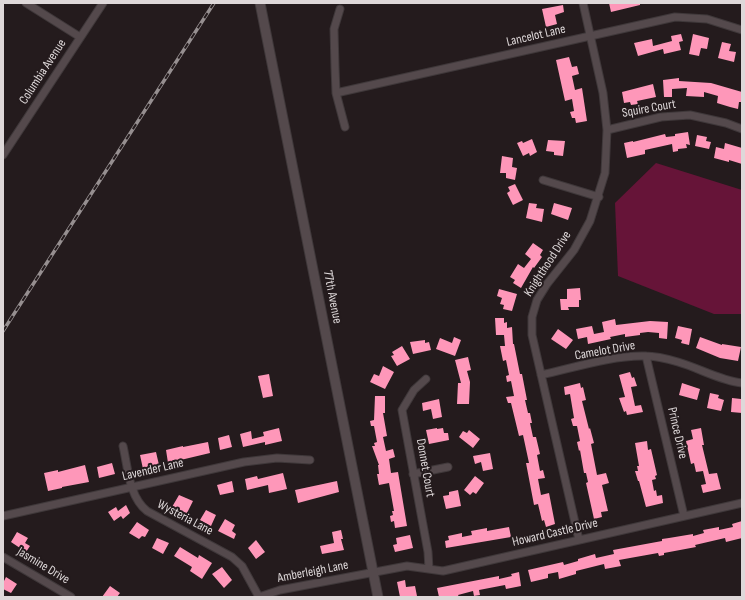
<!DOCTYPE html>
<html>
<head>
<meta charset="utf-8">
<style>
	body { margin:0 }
	#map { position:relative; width:745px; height:600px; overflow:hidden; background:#241b1d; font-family:"Sofia Sans Condensed",sans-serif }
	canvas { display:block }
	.frame { position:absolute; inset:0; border:4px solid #ded8d9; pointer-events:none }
</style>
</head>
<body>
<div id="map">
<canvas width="745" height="600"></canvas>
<div class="frame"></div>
</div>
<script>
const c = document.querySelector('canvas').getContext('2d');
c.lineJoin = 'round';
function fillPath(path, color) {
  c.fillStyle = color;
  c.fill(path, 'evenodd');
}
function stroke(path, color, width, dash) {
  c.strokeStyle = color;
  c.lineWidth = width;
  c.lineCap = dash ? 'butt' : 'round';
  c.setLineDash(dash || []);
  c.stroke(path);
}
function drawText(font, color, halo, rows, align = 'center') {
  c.font = font + ' "Sofia Sans Condensed",sans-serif';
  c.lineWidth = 4;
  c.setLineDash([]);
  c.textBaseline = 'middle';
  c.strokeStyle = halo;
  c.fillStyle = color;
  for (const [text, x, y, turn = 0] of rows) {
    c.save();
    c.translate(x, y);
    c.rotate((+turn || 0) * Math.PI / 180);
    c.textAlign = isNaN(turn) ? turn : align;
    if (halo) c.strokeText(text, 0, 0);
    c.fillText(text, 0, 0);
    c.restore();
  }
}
fillPath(new Path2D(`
	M656 163 742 190V314H714L618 276 615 203Z`), '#661438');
fillPath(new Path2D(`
	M609 3H640V5L611 12Z
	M563 5 564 12 555 15 557 24 546 27 542 9Z
	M681 34 683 41 679 42 681 50 664 54 663 49 638 56 634 43 652 39 653 46 672 41 671 36Z
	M693 34 709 38 707 49 701 48 699 56 689 54Z
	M722 42 731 44 729 51 736 52 734 62 718 58Z
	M569 57 572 67 577 66 579 74 572 76 575 90 582 88 587 121 576 123 575 118H572L570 112 574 111 572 99 565 101 556 60Z
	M679 78V81L711 83 742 92V102H739L738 109 730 107 717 103 718 96 704 92V97L686 96 687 88 672 89V97H664L663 80Z
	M653 84 656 97 637 101 638 104 631 105 630 102 624 103 622 92Z
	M688 132 690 145 686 144 687 148 678 149V151L673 152 672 144 645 150V154L627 158 624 143 633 141V142L665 134 666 137 675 136V134Z
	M697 135 707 137 706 141 711 142 709 149 695 146Z
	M532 139 537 152 530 156 529 153 523 156 517 143 522 141 523 143Z
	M548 140 565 141 563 156 554 155V152L546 151Z
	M725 143 742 148V164L729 160V162L714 158 716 147 724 149Z
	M502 156 513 158 512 167 517 168 515 180 506 178V173H500Z
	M515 184 523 200 513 205 507 193 510 191 508 187Z
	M529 203 537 204 536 208 544 209 542 222 526 218Z
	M554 203 572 208 568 220 551 214Z
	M533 243 543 250 540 255 542 257 534 268 533 267 521 288 513 283 515 280 510 277 518 264 524 268 531 259 525 254Z
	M580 288 581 300H579V307H568L569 310H561L560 299H567V289Z
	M499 289 517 294 512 311 503 309 504 305 500 304 502 298 497 296Z
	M495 318H504V323L507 322V328L512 327 513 344H514L520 374H522L527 400H525L528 413H530L532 423H530L533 437H536L540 454 537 455 540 471 543 470 545 478 538 479 541 495 549 493 555 524 546 527 544 520 542 521 538 504 534 505 526 463H529L523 435 519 436 511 403H508L506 397 514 396 511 381 507 382 506 376 509 375 506 360 503 361 500 346H505L504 335H496Z
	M615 319 616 325 650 321 668 322 667 339 659 338V333L648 332 640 333V335L625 337V334L610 337 611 339 588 344 587 337 578 339 576 329 592 326 594 334 604 332 602 322Z
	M678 326 692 329 689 345 681 343 682 340 675 338Z
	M558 329 573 340 566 349 551 339Z
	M454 337 461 340 455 356 436 349 440 338 452 343Z
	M700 337 722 345V344L741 347 738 361 720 358 696 348Z
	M425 340V343L429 342 431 350 413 354 410 342Z
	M402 346 410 359 397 366 391 356 394 355 392 352Z
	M468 357 471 370 467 371 470 382 469 404H457L458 383H461L455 360Z
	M383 366 394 372 385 389 370 382 374 374 379 376Z
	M630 372 632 378 634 377 637 386 631 387 635 406 641 405 643 412 627 415 626 411 624 412 619 398 625 397 619 375Z
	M269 374 273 396 263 398 258 376Z
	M580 383 581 388 583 387 586 400 582 401 589 429 590 428 594 443 591 444 597 475 606 473 609 483 602 485 608 511 601 512 602 517 594 519 586 483 588 482 586 473H584L580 450 579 451 577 442 580 441 577 426H573L571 419 574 418 570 394 565 395 564 387Z
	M682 383 700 389 697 400 679 395Z
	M710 393 719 395 718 398 724 400 721 411 707 408Z
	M375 396H385V413H383L387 436 383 437 386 451 393 449 395 457 389 459 391 473 398 472 407 526 395 528 394 521 391 522 390 516 393 515 392 511H394L389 483 379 485 377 474H379L378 465H379L372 446H375L374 443 377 442 374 426H371L370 421 374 420Z
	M732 398 741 399 742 413 731 412Z
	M439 399 442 417 433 419 431 409 423 411 422 403Z
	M279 428 282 441 265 445V442L243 447 240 434 251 431 252 439 264 436 263 432Z
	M437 428V429L443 428 444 433H448L449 440 429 444 426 430Z
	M701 428 704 445H702L709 474 717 473 721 489 703 493 701 485 706 484 703 471 696 472 694 463 691 464 686 441 693 439 691 430Z
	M469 430 480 439 473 448 459 437 463 431 467 433Z
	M229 435 232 447 220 450 218 438Z
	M647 441 648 450 651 449 657 475 655 476 656 479 652 480 654 491 656 490 657 496 662 495 663 503 646 507 639 481H638L635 471H638L637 466H639L635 443Z
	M208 442 210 453 168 463 166 450 183 446V447Z
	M156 452 159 465 143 469 140 455Z
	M490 453 493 469 483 471 481 462 475 464 473 456Z
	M112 463 115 474 99 478 97 467Z
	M85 465 89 482 62 487V488L48 491 44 473 58 470V472Z
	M283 473 287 489 269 493 268 485 247 490 245 479 257 476 258 479Z
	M475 476 484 483 476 494 473 492 470 495 464 490Z
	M232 481 234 492 220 495 217 485Z
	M337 481 339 492 298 503 295 490Z
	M458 490 461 506 446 509 443 496 449 495V492Z
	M179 495 193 501 186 515 172 507Z
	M126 505 130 513 123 519 121 516 114 521 108 512 116 507 118 511Z
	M206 510 216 515 211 526 200 520Z
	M225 519 235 525 232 531 236 534 234 539 218 531Z
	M742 521V538L726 542 725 538 695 545 696 547 664 553V555L659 556 658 553 630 558 619 560 621 566 605 569 604 564 576 571V574L559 579 558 572 548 574V578L531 582 528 570 563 562 564 565 578 561V559L595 554 596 558 614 554 613 550 662 541V539L669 538 693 534V536L704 533 703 530 719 527V530L733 527 732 524Z
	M137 522 149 530 145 537 142 536 139 539 129 533Z
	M509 527 511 537 446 548 445 541 449 540 448 536 462 533V537L472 535 471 531 487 528V531Z
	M341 530 343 539H341L344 550 322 554 320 546 334 543 332 532Z
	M17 532 28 538 25 543 30 546 26 552 11 542Z
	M410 535 413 548 395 552 393 545 397 544 396 538Z
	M157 538 169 543 163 554 152 548Z
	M256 540 265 552 256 559 248 548Z
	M180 547 198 558 199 555 212 563 202 579 190 571 192 567 174 556Z
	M222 567 232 580 224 588 212 574Z
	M519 572 521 586 506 589 505 585 479 590 480 595 474 596 473 591 458 595 459 597H439L437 588 499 576V579L512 576 511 574Z
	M6 577 17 584 11 593 3 589V583Z
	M405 580 406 587 415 586 417 596 400 597 397 582Z
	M110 586 120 593 117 597H102Z`), '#fe97b9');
const minor = new Path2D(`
	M26 3 80 37
	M340 9 334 29 335 67 336 93 345 127
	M336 93 675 17 707 19 742 30
	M607 130 661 117 690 115 726 123 742 129
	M3 155 103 3
	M543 180 599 197
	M646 356 684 516
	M541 375C573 368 613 355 645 356 656 356 668 359 678 362 699 368 721 381 742 383
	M426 379 414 390 402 410 428 552 429 569
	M123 446C128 468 129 497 147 511L232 557 242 566 259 597 280 590 407 566 443 571 742 503
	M413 474 448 467
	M3 516 244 462 277 458 310 460
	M579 540 532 335V317L537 300 547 284 574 250 590 221 605 173 607 130 603 93 583 3
	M3 557 71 597`);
const tertiary = new Path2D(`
	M260 3 378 597`);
stroke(minor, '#3f383a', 9);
stroke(tertiary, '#3f383a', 11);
stroke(minor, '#54494c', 7);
stroke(tertiary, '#54494c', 9);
const rail = new Path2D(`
	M3 331 214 3`);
stroke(rail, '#968f90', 3.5);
stroke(rail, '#241b1d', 2, [6]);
drawText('13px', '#ded8d9', '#241b1d', [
	["Lancelot Lane",536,36,-13],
	["Columbia Avenue",43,72,-57],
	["Squire Court",649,109,-10],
	["Knighthood Drive",548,264,-57],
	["77th Avenue",332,297,79],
	["Camelot Drive",605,351,-10],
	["Prince Drive",677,433,77],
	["Donnet Court",425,468,80],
	["Lavender Lane",153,470,-13],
	["Wysteria Lane",185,518,28],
	["Howard Castle Drive",555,533,-13],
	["Jasmine Drive",43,566,31],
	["Amberleigh Lane",313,572,-11]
]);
</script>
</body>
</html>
